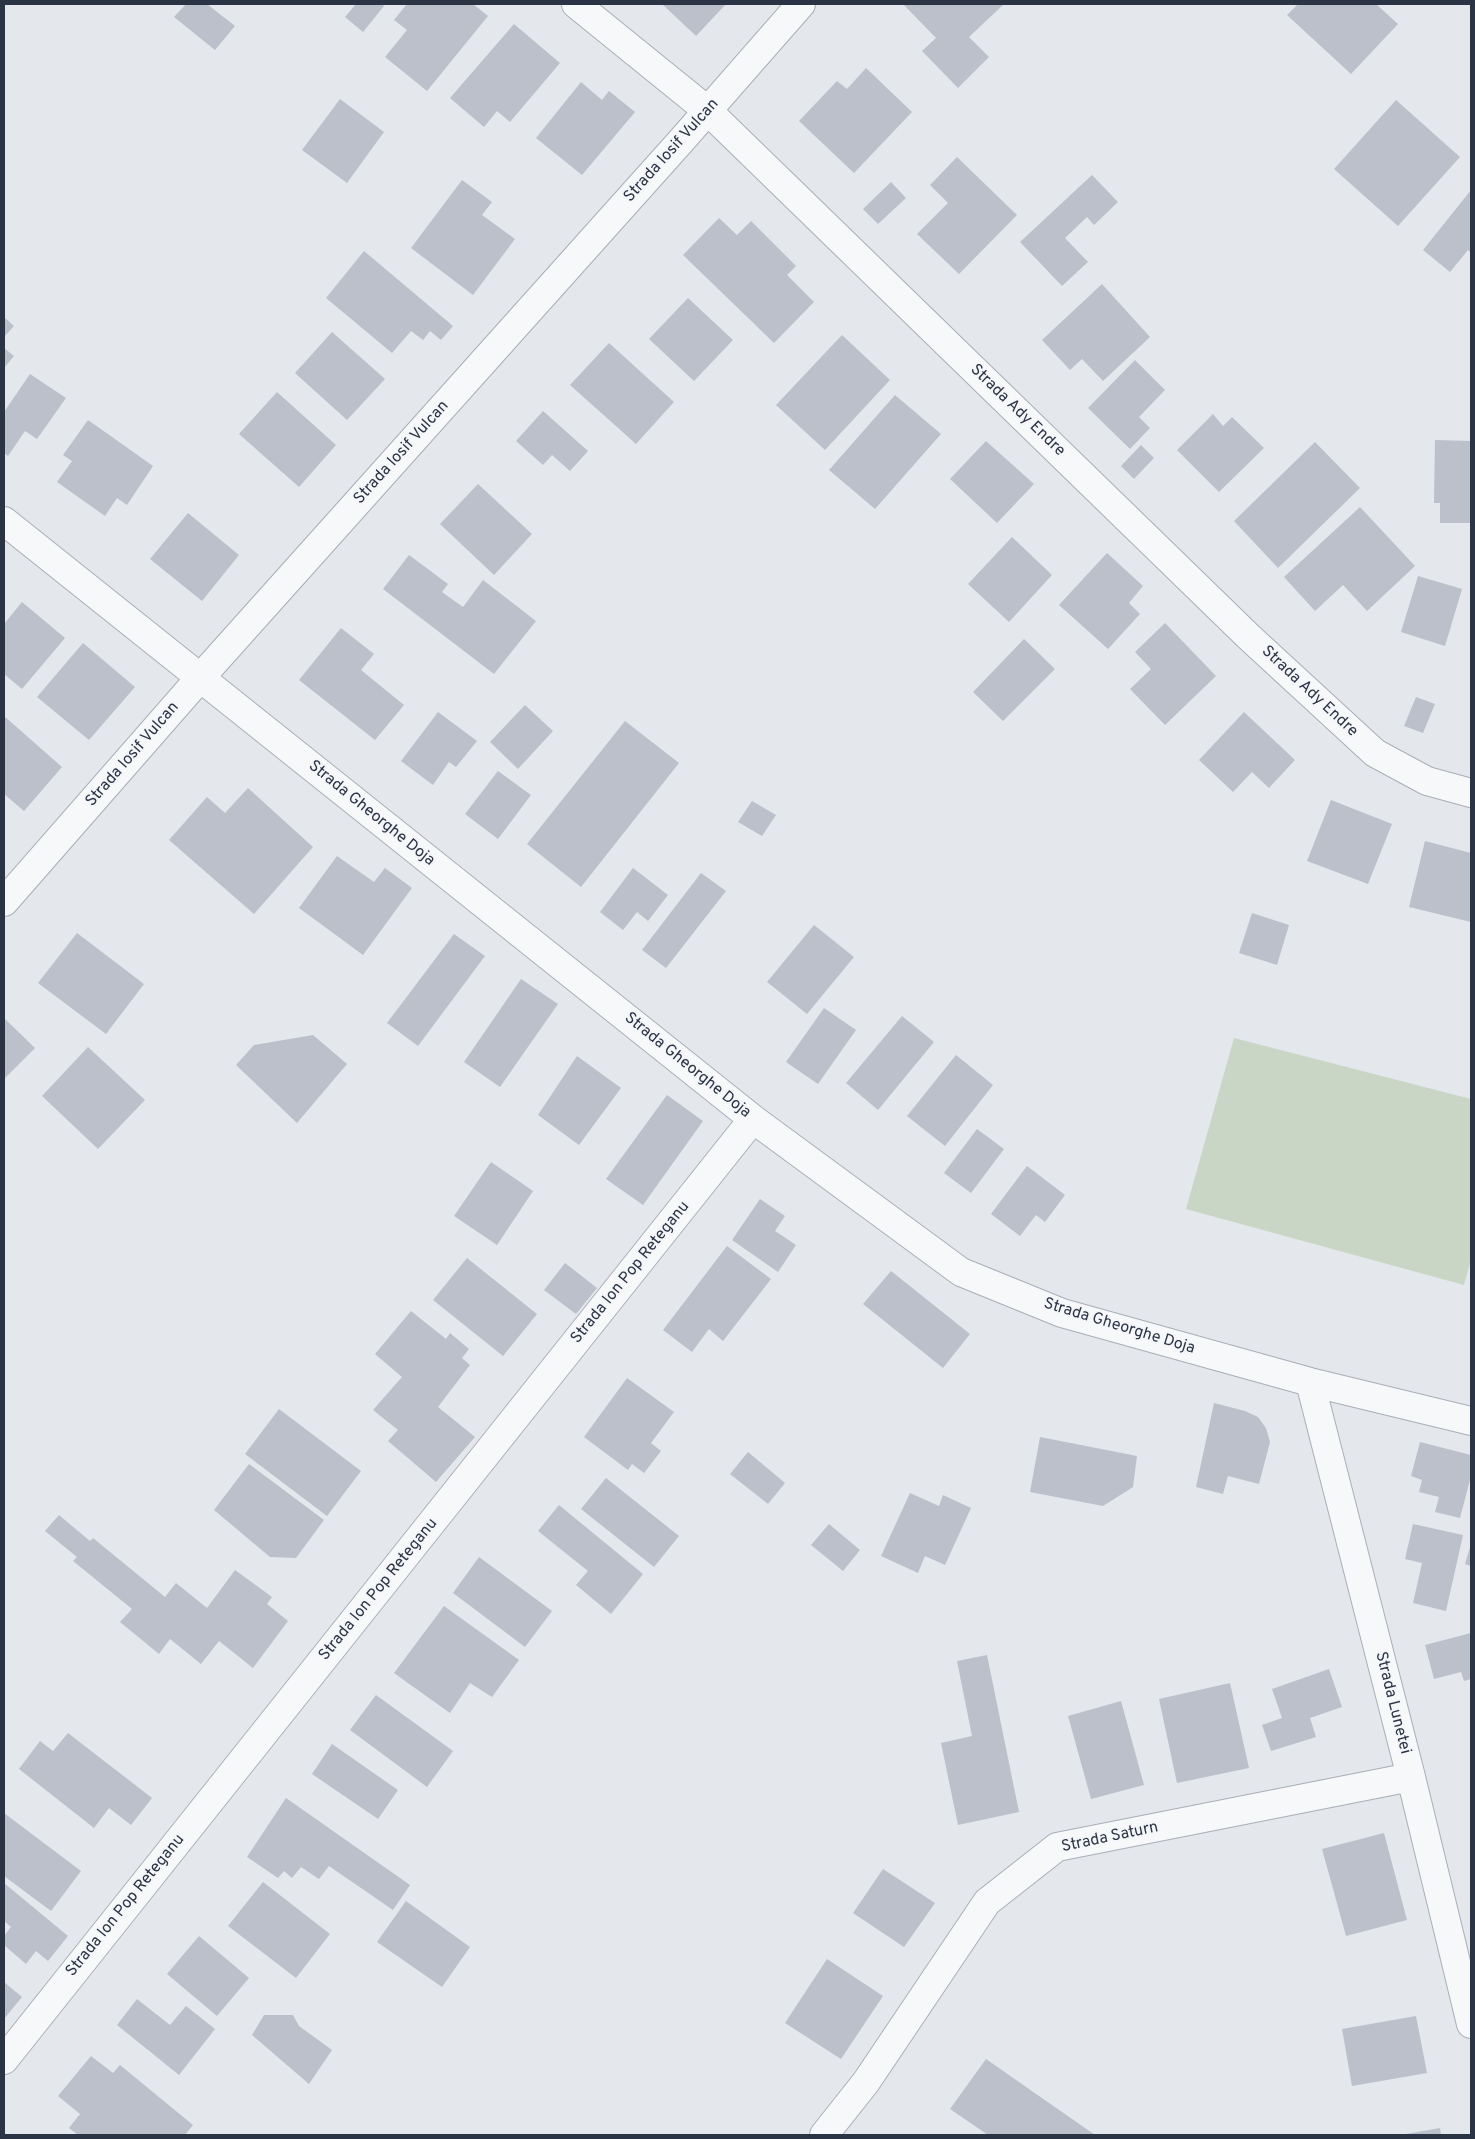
<!DOCTYPE html>
<html>
<head>
<meta charset="utf-8">
<style>
	body { margin:0 }
	#map { position:relative; width:1475px; height:2139px; overflow:hidden; background:#e4e7ec; font-family:Overpass,sans-serif }
	canvas { display:block }
	.frame { position:absolute; inset:0; border:5px solid #2b3445; pointer-events:none }
</style>
</head>
<body>
<div id="map">
<canvas width="1475" height="2139"></canvas>
<div class="frame"></div>
</div>
<script>
const c = document.querySelector('canvas').getContext('2d');
c.lineJoin = 'round';
function fillPath(path, color) {
  c.fillStyle = color;
  c.fill(path, 'evenodd');
}
function stroke(path, color, width, dash) {
  c.strokeStyle = color;
  c.lineWidth = width;
  c.lineCap = dash ? 'butt' : 'round';
  c.setLineDash(dash || []);
  c.stroke(path);
}
function drawText(font, color, halo, rows, align = 'center') {
  c.font = font + ' Overpass,sans-serif';
  c.lineWidth = 4;
  c.setLineDash([]);
  c.textBaseline = 'middle';
  c.strokeStyle = halo;
  c.fillStyle = color;
  for (const [text, x, y, turn = 0] of rows) {
    c.save();
    c.translate(x, y);
    c.rotate((+turn || 0) * Math.PI / 180);
    c.textAlign = isNaN(turn) ? turn : align;
    if (halo) c.strokeText(text, 0, 0);
    c.fillText(text, 0, 0);
    c.restore();
  }
}
fillPath(new Path2D(`
	M1234 1038 1471 1099V1260L1464 1285 1186 1209Z`), '#c9d6c5');
fillPath(new Path2D(`
	M186 4H207L235 26 215 50 174 17Z
	M356 4H382L384 6 363 32 345 17Z
	M407 4H473L488 16 427 91 385 57 407 30 394 20Z
	M662 4H726L696 36Z
	M903 4H1004L969 37 989 57 958 88 922 51 936 38Z
	M1298 4H1376L1398 24 1351 74 1287 15Z
	M514 24 560 63 510 122 497 111 484 127 450 98Z
	M866 68 912 112 854 173 799 121 837 81 847 89Z
	M581 82 602 100 609 91 635 112 582 175 536 138Z
	M340 99 384 132 347 183 302 150Z
	M1396 100 1460 157 1398 226 1334 169Z
	M957 157 1017 215 959 274 917 234 948 203 930 185Z
	M1092 175 1118 202 1094 225 1087 217 1065 238 1088 262 1062 286 1020 242Z
	M462 180 492 202 482 215 515 239 473 295 411 248Z
	M891 182 906 198 878 224 863 209Z
	M1471 190V253L1468 250 1450 272 1423 250Z
	M719 218 737 235 751 221 796 266 787 275 814 302 774 343 683 255Z
	M364 251 453 326 441 340 430 331 423 340 411 331 392 353 326 298Z
	M1102 284 1150 337 1103 381 1082 359 1070 370 1042 340Z
	M688 298 733 340 694 381 649 339Z
	M4 317 14 326 4 337Z
	M332 332 385 379 347 420 295 373Z
	M842 335 890 380 825 450 776 405Z
	M609 343 674 402 636 444 570 385Z
	M4 348 14 356 4 368Z
	M1135 360 1165 390 1139 417 1150 428 1130 449 1088 408Z
	M30 374 66 398 37 439 25 431 8 456 4 453V412Z
	M277 392 336 445 299 487 239 434Z
	M895 395 941 434 875 509 829 470Z
	M543 411 588 451 570 471 552 455 543 465 516 441Z
	M1213 414 1223 426 1232 417 1264 448 1219 492 1177 450Z
	M88 420 153 466 127 505 117 498 105 516 57 482 72 461 63 455Z
	M1435 440 1471 441V523H1440V503H1434Z
	M986 441 1034 484 997 523 950 479Z
	M1315 442 1360 488 1278 568 1234 521Z
	M1141 445 1154 458 1134 479 1121 466Z
	M478 484 532 534 494 575 440 524Z
	M1360 507 1415 566 1367 611 1343 585 1315 611 1284 577Z
	M188 513 239 555 202 601 150 559Z
	M1012 537 1052 575 1009 622 968 584Z
	M1107 553 1143 586 1129 603 1140 614 1108 649 1059 605Z
	M409 555 448 584 442 592 463 607 483 580 536 621 494 674 383 589Z
	M1418 576 1462 589 1445 646 1401 632Z
	M22 602 65 638 22 689 4 674V624Z
	M1165 623 1216 676 1165 725 1130 689 1151 669 1135 652Z
	M341 628 374 654 361 670 404 705 375 740 299 680Z
	M1024 639 1055 669 1003 721 973 692Z
	M83 643 135 687 89 740 37 697Z
	M1416 697 1435 704 1423 733 1404 726Z
	M525 705 553 731 518 769 490 742Z
	M438 712 477 741 456 767 449 762 433 785 401 761Z
	M1244 712 1295 760 1269 788 1252 772 1233 792 1199 760Z
	M4 716 62 767 24 811 4 794Z
	M625 721 679 763 581 887 527 844Z
	M498 771 531 795 498 839 465 814Z
	M248 788 313 847 254 914 169 840 207 797 225 813Z
	M1331 800 1392 824 1368 884 1307 861Z
	M752 801 776 815 762 836 738 822Z
	M1425 841 1471 853V922L1409 907Z
	M337 856 374 882 385 868 412 888 363 955 299 908Z
	M633 868 668 895 648 921 637 912 623 930 600 912Z
	M701 873 726 891 666 968 642 950Z
	M1252 913 1289 925 1277 965 1239 953Z
	M814 925 854 957 807 1014 767 982Z
	M77 933 144 984 106 1034 38 983Z
	M454 934 485 956 418 1046 387 1023Z
	M521 979 558 1004 500 1087 464 1062Z
	M824 1008 856 1030 818 1084 786 1062Z
	M902 1016 934 1042 878 1110 846 1083Z
	M4 1018 35 1048 5 1078 4 1077Z
	M313 1035 347 1064 297 1123 236 1065 254 1045Z
	M88 1047 145 1100 98 1149 42 1096Z
	M956 1055 993 1085 945 1146 907 1116Z
	M577 1056 621 1088 579 1145 538 1115Z
	M667 1095 703 1121 643 1205 606 1179Z
	M977 1129 1004 1149 971 1193 944 1173Z
	M491 1162 533 1191 497 1245 454 1216Z
	M1027 1166 1065 1195 1045 1222 1036 1215 1020 1236 991 1214Z
	M760 1199 785 1216 775 1231 796 1245 778 1272 732 1240Z
	M727 1246 771 1279 723 1341 709 1329 692 1352 663 1330Z
	M467 1258 537 1314 503 1356 433 1300Z
	M565 1263 597 1288 576 1314 544 1290Z
	M891 1271 970 1334 943 1368 863 1304Z
	M411 1311 446 1339 450 1333 469 1349 462 1358 470 1365 438 1407 475 1437 436 1482 388 1441 398 1430 373 1410 402 1377 375 1354Z
	M627 1378 674 1412 651 1443 661 1451 644 1473 632 1464 628 1470 584 1437Z
	M1214 1403 1245 1411 1258 1417 1266 1428 1270 1442 1259 1484 1228 1476 1223 1494 1196 1487Z
	M279 1409 361 1471 327 1516 245 1454Z
	M1040 1437 1137 1456 1133 1487 1103 1506 1030 1492Z
	M1420 1442 1471 1455V1476L1460 1518 1435 1512 1439 1497 1419 1492 1422 1480 1411 1476Z
	M748 1452 785 1483 768 1504 730 1474Z
	M249 1464 324 1520 296 1558 270 1557 214 1510Z
	M606 1478 679 1536 654 1567 581 1509Z
	M910 1493 939 1506 943 1495 971 1508 945 1565 925 1556 918 1573 881 1556Z
	M559 1505 643 1574 611 1614 576 1585 588 1571 538 1531Z
	M59 1515 90 1541 93 1538 165 1597 176 1583 207 1608 235 1570 272 1597 267 1604 288 1621 253 1668 219 1641 201 1664 170 1639 159 1654 120 1622 132 1609 73 1561 77 1557 45 1531Z
	M829 1524 860 1550 843 1571 811 1545Z
	M1413 1524 1463 1535 1446 1611 1413 1603 1422 1563 1405 1559Z
	M1471 1544V1566L1465 1564Z
	M479 1557 552 1611 525 1647 453 1593Z
	M444 1606 519 1660 492 1697 470 1683 450 1713 394 1673Z
	M1471 1633V1679L1464 1681 1461 1672 1434 1679 1425 1645Z
	M987 1655 1019 1812 958 1825 941 1743 972 1736 957 1661Z
	M1329 1669 1342 1707 1310 1718 1316 1737 1271 1751 1262 1725 1282 1718 1272 1689Z
	M1230 1683 1249 1768 1177 1783 1159 1699Z
	M376 1695 453 1751 427 1787 350 1730Z
	M1121 1701 1144 1785 1091 1799 1068 1716Z
	M68 1733 152 1798 131 1825 109 1808 94 1828 19 1769 40 1741 53 1751Z
	M332 1744 398 1790 378 1819 312 1774Z
	M286 1798 410 1885 393 1910 329 1866 319 1879 301 1867 292 1878 284 1871 278 1878 247 1857Z
	M4 1813 81 1871 51 1911 4 1876Z
	M1384 1833 1407 1920 1346 1936 1322 1849Z
	M883 1869 935 1903 904 1947 853 1913Z
	M263 1882 330 1934 296 1978 228 1926Z
	M4 1883 68 1936 48 1961 36 1951 26 1964 4 1945V1936L11 1927 4 1921Z
	M406 1901 470 1947 442 1987 377 1942Z
	M199 1936 249 1978 217 2016 167 1974Z
	M827 1959 883 1996 841 2059 785 2023Z
	M4 1982 22 1997 4 2019Z
	M137 1999 170 2025 186 2006 215 2029 179 2075 117 2025Z
	M264 2015H293L299 2026 332 2050 309 2084 252 2035Z
	M1416 2016 1427 2073 1352 2086 1342 2029Z
	M91 2056 113 2073 120 2065 193 2125 185 2135H78L69 2128 80 2114 58 2096Z
	M986 2059 1095 2135H988L950 2109Z
	M1440 2128 1441 2135H1407L1406 2134Z`), '#bbc0ca');
const street = new Path2D(`
	M576 4 708 111 1249 637 1375 753 1427 781 1471 793
	M4 521 753 1119 961 1272 1062 1313 1310 1382 1471 1421
	M4 902 200 678 681 141 801 4
	M1310 1382 1411 1777 1471 2024
	M4 2060 753 1119
	M824 2135 866 2082 987 1902 1057 1847 1411 1777`);
stroke(street, '#a9aeb7', 30);
stroke(street, '#f7f8fa', 28);
drawText('16px', '#2b3445', '#f4f6f9', [
	["Strada Iosif Vulcan",672,151,-48],
	["Strada Ady Endre",1017,411,44],
	["Strada Iosif Vulcan",402,453,-48],
	["Strada Ady Endre",1309,692,43],
	["Strada Iosif Vulcan",133,755,-49],
	["Strada Gheorghe Doja",371,814,39],
	["Strada Gheorghe Doja",687,1066,39],
	["Strada Ion Pop Reteganu",631,1273,-51],
	["Strada Gheorghe Doja",1119,1327,17],
	["Strada Ion Pop Reteganu",379,1590,-51],
	["Strada Lunetei",1392,1703,76],
	["Strada Saturn",1110,1838,-12],
	["Strada Ion Pop Reteganu",126,1906,-51]
]);
</script>
</body>
</html>
